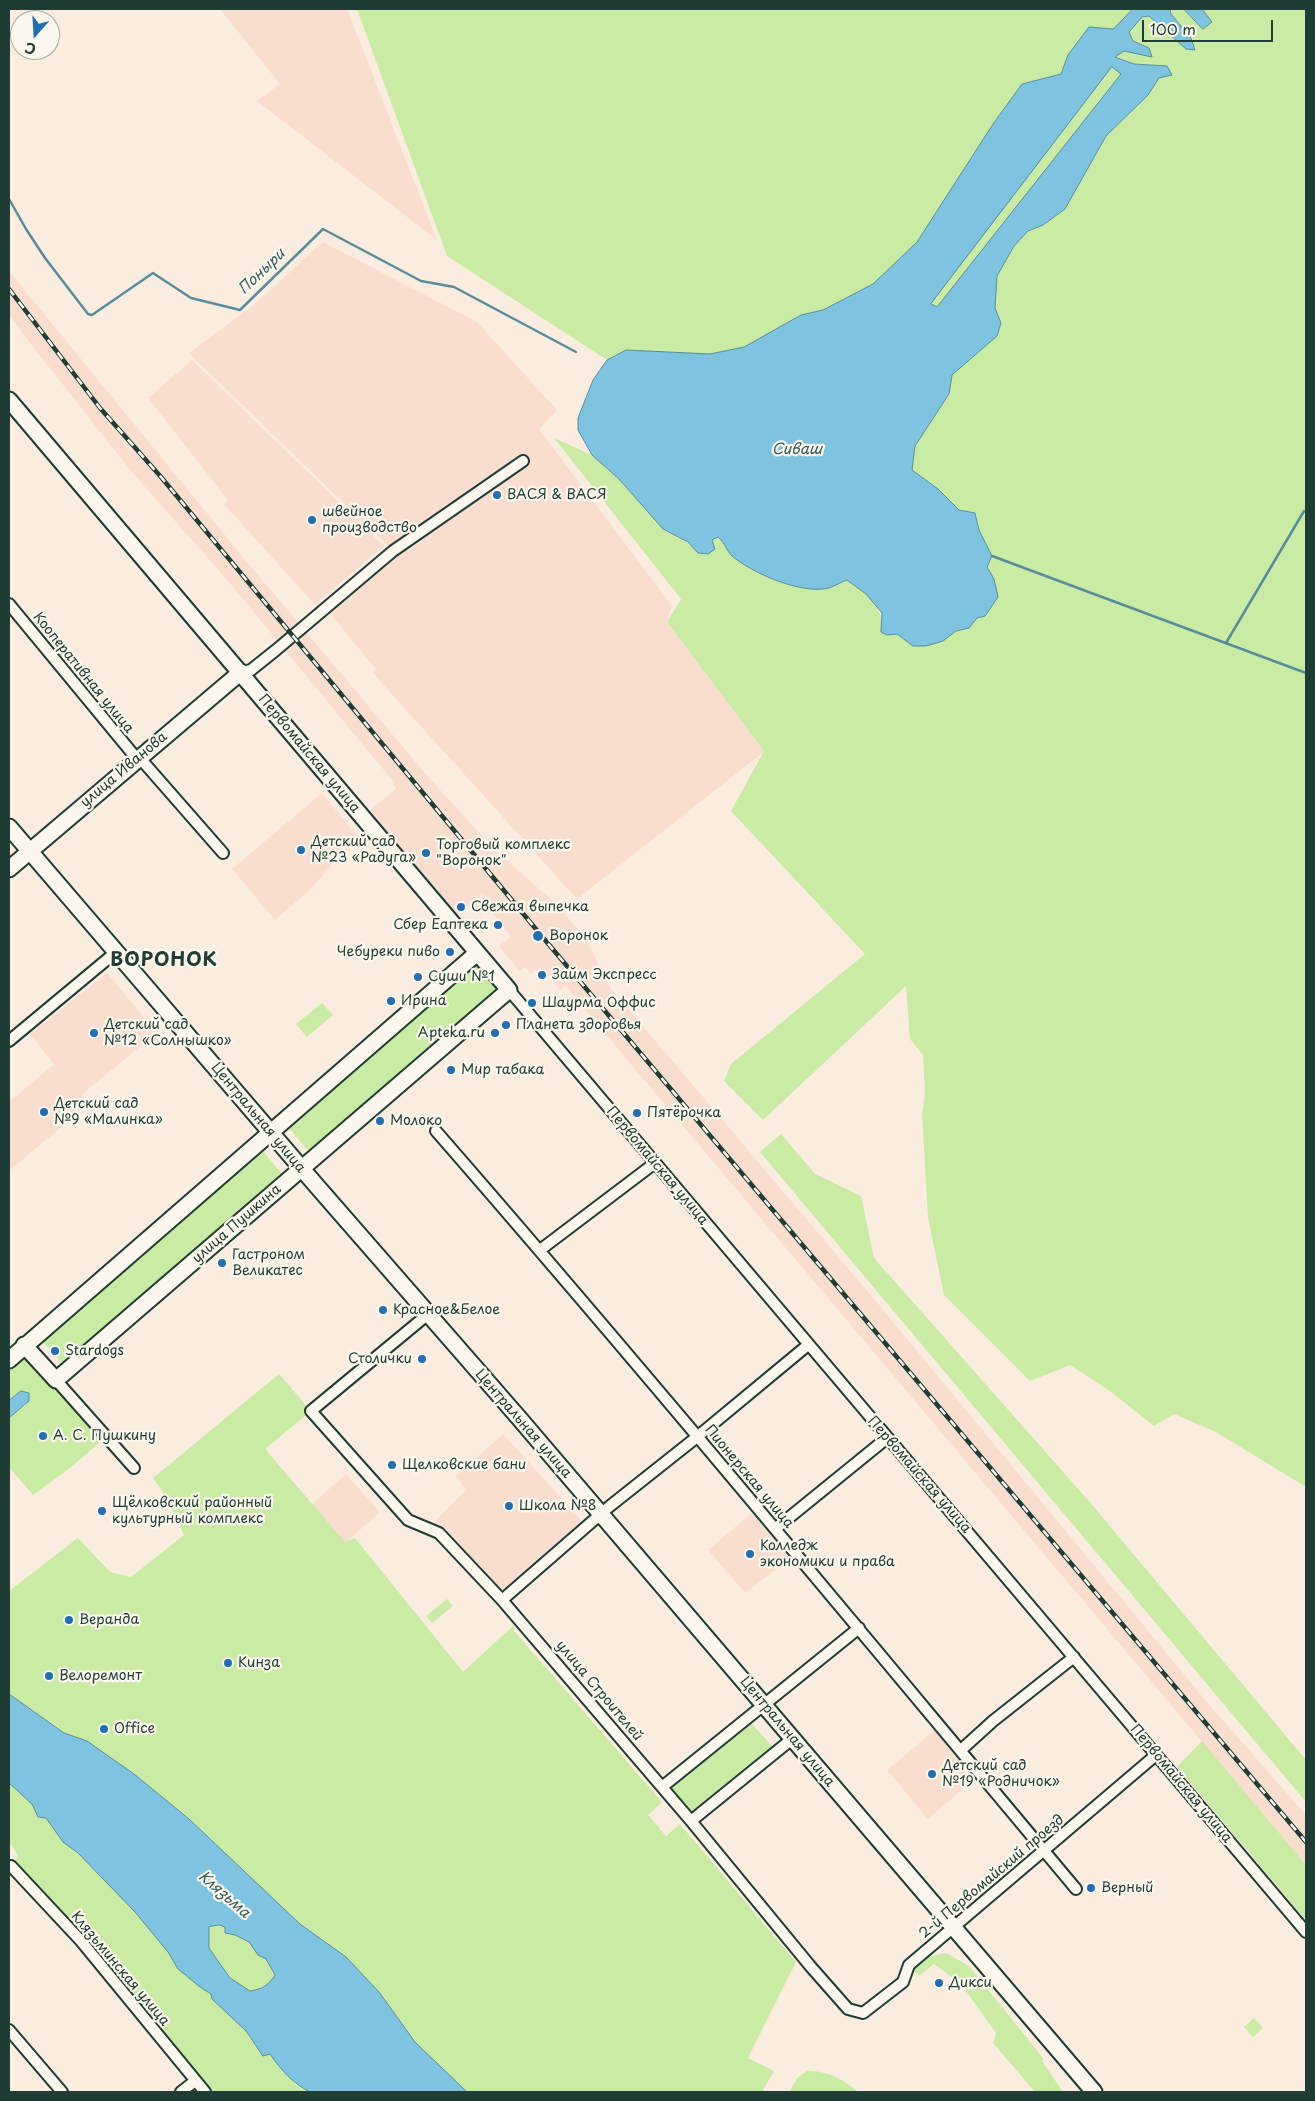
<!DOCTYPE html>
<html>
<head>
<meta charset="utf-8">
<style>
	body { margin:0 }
	#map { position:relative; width:1315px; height:2101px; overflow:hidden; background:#faecdf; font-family:"Playpen Sans",sans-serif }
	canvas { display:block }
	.frame { position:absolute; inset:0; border:10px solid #1f3d34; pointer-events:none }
	.north { position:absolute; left:10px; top:10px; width:50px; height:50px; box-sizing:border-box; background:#fbf7ec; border:1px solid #a3ada2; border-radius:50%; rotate:199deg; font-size:14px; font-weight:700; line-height:20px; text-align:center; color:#1f3d34 }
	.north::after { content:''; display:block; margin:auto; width:18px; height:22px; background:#1f6fb2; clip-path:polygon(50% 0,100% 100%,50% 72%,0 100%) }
	.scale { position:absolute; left:1142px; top:20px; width:131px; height:22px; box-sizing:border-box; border:2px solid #1f3d34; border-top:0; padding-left:6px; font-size:15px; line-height:18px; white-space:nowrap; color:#1f3d34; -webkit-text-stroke:4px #fbf7ec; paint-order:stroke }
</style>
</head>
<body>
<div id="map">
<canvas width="1315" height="2101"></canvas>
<div class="frame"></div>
<div class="north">С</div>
<div class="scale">100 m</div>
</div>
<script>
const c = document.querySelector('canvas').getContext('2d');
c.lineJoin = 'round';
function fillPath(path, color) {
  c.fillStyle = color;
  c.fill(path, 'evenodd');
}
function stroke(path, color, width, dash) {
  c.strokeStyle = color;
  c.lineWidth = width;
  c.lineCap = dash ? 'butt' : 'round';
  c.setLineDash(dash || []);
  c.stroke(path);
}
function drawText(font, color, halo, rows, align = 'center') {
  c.font = font + ' "Playpen Sans",sans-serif';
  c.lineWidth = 4.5;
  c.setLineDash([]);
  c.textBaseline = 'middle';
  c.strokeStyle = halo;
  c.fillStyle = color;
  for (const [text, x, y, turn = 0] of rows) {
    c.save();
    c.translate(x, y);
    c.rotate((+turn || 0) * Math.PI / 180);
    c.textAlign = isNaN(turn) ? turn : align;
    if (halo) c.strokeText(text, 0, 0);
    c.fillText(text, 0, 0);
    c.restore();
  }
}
fillPath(new Path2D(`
	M220 9H347L437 240 257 101 280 84Z
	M323 242 477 322 557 410 539 429 672 606 667 622 765 751 577 899 379 680 373 672 376 669 326 609 393 551 189 353 256 303Z
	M9 271 242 556 430 779 494 849 555 903 586 939 609 986 875 1300 1206 1701 1306 1815V1865L565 986 560 990 540 967 531 974 525 967 520 971 499 946 511 936 484 904 488 901 483 894 456 915 368 812 396 789 392 780 229 582 131 471 30 343 9 315Z
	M192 360 384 546 315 605 224 504 228 500 148 398Z
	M322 793 360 840 335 861 311 889 275 920 232 869Z
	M107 973 157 1033 81 1095 89 1104 9 1171V1102L54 1064 30 1034Z
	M503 1434 583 1522 503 1592 433 1523 466 1490 456 1476Z
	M346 1474 380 1512 345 1543 312 1504Z
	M753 1512 791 1558 745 1593 708 1550Z
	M936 1729 977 1777 928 1819 887 1770Z`), '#f9decf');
fillPath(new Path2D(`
	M357 9H1133L1113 29 1068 55 1061 74 1022 84 993 124 917 242 873 284 823 310 801 315 744 347 710 354 626 350 607 360 447 256Z
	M1170 9H1184L1203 29 1212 22 1202 9H1306V1487L1216 1432 1174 1414 1154 1426 1110 1391 1070 1365 1030 1381 944 1295 928 1217 922 1115 925 1093 923 1055 910 1039 906 986 763 1120 724 1081 731 1064 865 954 731 811 764 751 667 622 681 599 554 438 592 455 619 479 663 529 688 543 698 553 708 554 714 549 712 540 718 537C725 543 726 550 732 556 752 573 802 595 829 588 835 586 841 582 847 580 872 598 879 604 887 635L897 634 913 646 943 641 956 631 969 628 977 618 994 579 987 567 991 556 979 530 975 514 959 510 938 489 912 470 915 446 949 394 952 375 997 336 1001 323 995 308 997 276 1014 246 1028 231 1043 225 1065 209 1106 136 1148 95 1167 66 1134 64 1115 56 1123 51 1149 48 1133 41 1129 32 1142 17 1149 16 1186 49 1191 38 1171 14Z
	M1112 67 1122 74 937 308 931 303Z
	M474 963 500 995 312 1155 287 1126Z
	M322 1003 333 1015 307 1037 296 1024Z
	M781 1134 815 1174 861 1196 874 1258 1088 1500 1306 1760V1802L760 1152Z
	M262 1150 283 1175 64 1365 41 1340Z
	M24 1345 106 1437 70 1468 33 1495 9 1467V1418L28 1403 9 1401V1360Z
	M279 1374 311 1411 265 1449 345 1542 355 1538 463 1672 514 1625V1631L662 1802 648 1815 666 1836 680 1824 796 1962 748 2058 774 2071 762 2092H467L415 2042 379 1992 346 1957 300 1924 189 1819 87 1741 64 1733 9 1694V1591L78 1538 110 1572 131 1577 184 1535 165 1495 153 1478Z
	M447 1599 453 1606 432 1623 426 1616Z
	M752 1724 772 1746 690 1813 669 1789Z
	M1202 1741 1306 1865V1920L1177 1767Z
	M9 1783 32 1804 38 1817 46 1818 63 1842 78 1853 135 1912 168 1952 178 1969 200 1987 211 1994 212 1999 237 2021 246 2031 251 2040 270 2054 280 2069 296 2085 310 2092H205L11 1866 18 1856 9 1841Z
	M219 1925 225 1927V1933L235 1935 249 1942 258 1955 266 1959 275 1975C268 1986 262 1989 250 1991L230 1978 209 1948V1926Z
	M946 1953 969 1966 1043 2058 1042 2061 1063 2092H1035L993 2043 996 2033 961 1984 934 1964 919 1976 912 1969 929 1956Z
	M1254 2018 1263 2028 1253 2037 1244 2027Z
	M807 2071C828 2070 843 2080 859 2092H789L798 2077Z`), '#c9eba4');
const water = new Path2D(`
	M1133 9H1170L1171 14 1191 38 1195 50 1186 49 1149 16 1142 17 1129 32 1133 41 1149 48 1152 57 1124 51 1115 57 1134 64 1167 66 1172 75 1159 78 1148 95 1106 136 1065 209 1043 225 1028 231 1014 246 997 276 995 308 1001 323 997 336 952 375 949 394 915 446 912 470 938 489 959 510 975 513 979 530 992 556 987 567 994 579 998 597 985 616 977 618 969 628 956 631 943 641 926 646H913L897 634 887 635 881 632 882 613 866 594 847 580C841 582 835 586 829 588 802 595 752 573 732 556 726 550 725 543 718 537L712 540 715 549 708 554 698 553 688 542 663 529 619 479 592 455 578 430V418L593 380 607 360 626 350 710 354 744 347 801 315 823 310 873 284 917 242 993 124 1022 84 1061 74 1068 55 1089 27 1113 29ZM1112 67 1121 74 937 307 931 304Z
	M1184 9H1202L1212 22 1203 29Z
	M21 1391 29 1393V1401L9 1418V1401Z
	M9 1694 64 1733 87 1741 134 1774 189 1819 300 1924 346 1957 379 1992 415 2042 467 2092H310C292 2083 281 2070 270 2054L263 2056 246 2031 212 1999 211 1994 200 1987 178 1969 168 1952 135 1912 78 1853 63 1842 46 1818 38 1817 32 1804 9 1783ZM219 1925 225 1927V1933L235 1935 249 1942 258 1955 266 1959 275 1975C268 1986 262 1989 250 1991L230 1978 209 1948V1927Z`);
fillPath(water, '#7ec3df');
stroke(water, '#588d9b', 1);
stroke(new Path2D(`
	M9 199 26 229 45 258 88 314 92 315 153 273 191 298 240 310 323 229 421 281 454 287 576 352
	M992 556 1306 673
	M1226 643 1304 511`), '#588d9b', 2.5);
const street = new Path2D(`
	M9 604 137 759
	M241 672 251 670 276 650 393 551 523 461
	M139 757 223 853
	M509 990 1306 1932
	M9 1041 116 952
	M436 1131C653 1380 864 1636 1076 1889
	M540 1250 655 1163
	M427 1315 311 1411 408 1520 439 1533 502 1600 691 1821 811 1967 848 2009 863 2013 903 1982 909 1965 1156 1755
	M56 1380 134 1468
	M775 1529 887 1438
	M502 1600 610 1506 697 1437 808 1345
	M961 1750 993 1721 1074 1657
	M662 1787 859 1628
	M691 1821 792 1739
	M11 1866 81 1941 205 2092
	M9 2030 62 2092
	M181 2092 195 2081`);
const secondary = new Path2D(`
	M9 400 509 990 56 1380 24 1345
	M9 827 315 1184 519 1418 1094 2092
	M9 869 241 672
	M9 1360 477 953`);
stroke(street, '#1f3d34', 14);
stroke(secondary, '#1f3d34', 19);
stroke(street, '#fbf7ec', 10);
stroke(secondary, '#fbf7ec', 15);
const rail = new Path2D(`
	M9 289 100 408 161 477 540 934 1306 1842`);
stroke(rail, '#1f3d34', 4.5);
stroke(rail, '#fbf7ec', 2.5, [8]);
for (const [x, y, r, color] of [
	[497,495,5,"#1f6fb2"],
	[312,520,5,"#1f6fb2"],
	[301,850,5,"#1f6fb2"],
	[426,853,5,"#1f6fb2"],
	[461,907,5,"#1f6fb2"],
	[498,925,5,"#1f6fb2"],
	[538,936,6,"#1f6fb2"],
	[450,952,5,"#1f6fb2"],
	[542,975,5,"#1f6fb2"],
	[418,977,5,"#1f6fb2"],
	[391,1001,5,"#1f6fb2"],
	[532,1003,5,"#1f6fb2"],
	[506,1025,5,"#1f6fb2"],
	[94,1033,5,"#1f6fb2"],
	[495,1033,5,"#1f6fb2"],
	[451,1070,5,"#1f6fb2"],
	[44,1112,5,"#1f6fb2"],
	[637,1113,5,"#1f6fb2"],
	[380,1121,5,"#1f6fb2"],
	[222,1263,5,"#1f6fb2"],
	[383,1310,5,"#1f6fb2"],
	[55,1351,5,"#1f6fb2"],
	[422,1359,5,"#1f6fb2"],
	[43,1436,5,"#1f6fb2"],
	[392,1465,5,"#1f6fb2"],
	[509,1506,5,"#1f6fb2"],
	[102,1511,5,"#1f6fb2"],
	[750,1554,5,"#1f6fb2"],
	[69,1620,5,"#1f6fb2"],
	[228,1663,5,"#1f6fb2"],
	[49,1676,5,"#1f6fb2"],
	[104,1729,5,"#1f6fb2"],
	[932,1774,5,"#1f6fb2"],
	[1091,1888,5,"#1f6fb2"],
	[939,1983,5,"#1f6fb2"]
]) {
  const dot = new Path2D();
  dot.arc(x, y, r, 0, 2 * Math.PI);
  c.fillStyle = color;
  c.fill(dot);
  stroke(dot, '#fbf7ec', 2);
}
drawText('14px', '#1f3d34', '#fbf7ec', [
	["ВАСЯ & ВАСЯ",507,495],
	["швейное",322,512],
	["производство",322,528],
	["Детский сад",311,842],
	["№23 «Радуга»",311,858],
	["Торговый комплекс",436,845],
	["\"Воронок\"",436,861],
	["Свежая выпечка",471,907],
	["Сбер Еаптека",488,925,"right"],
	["Воронок",549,936],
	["Чебуреки пиво",440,952,"right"],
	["Займ Экспресс",552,975],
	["Суши №1",428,977],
	["Ирина",401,1001],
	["Шаурма Оффис",542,1003],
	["Детский сад",104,1025],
	["№12 «Солнышко»",104,1041],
	["Планета здоровья",516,1025],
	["Apteka.ru",485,1033,"right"],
	["Мир табака",461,1070],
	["Детский сад",54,1104],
	["№9 «Малинка»",54,1120],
	["Пятёрочка",647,1113],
	["Moлоко",390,1121],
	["Гастроном",232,1255],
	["Великатес",232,1271],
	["Красное&Белое",393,1310],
	["Stardogs",65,1351],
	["Столички",412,1359,"right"],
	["А. С. Пушкину",53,1436],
	["Щелковские бани",402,1465],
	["Щёлковский районный",112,1503],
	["культурный комплекс",112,1519],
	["Школа №8",519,1506],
	["Колледж",760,1546],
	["экономики и права",760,1562],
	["Веранда",79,1620],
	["Кинза",238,1663],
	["Велоремонт",59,1676],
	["Office",114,1729],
	["Детский сад",942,1766],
	["№19 «Родничок»",942,1782],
	["Верный",1101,1888],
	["Дикси",949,1983]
], 'left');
drawText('14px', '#1f3d34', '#fbf7ec', [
	["Кооперативная улица",83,673,51],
	["Первомайская улица",309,754,50],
	["улица Иванова",124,770,-40],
	["Центральная улица",258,1118,50],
	["Первомайская улица",657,1166,50],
	["улица Пушкина",237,1224,-41],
	["Центральная улица",523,1424,49],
	["Первомайская улица",919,1475,49],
	["Пионерская улица",749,1477,50],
	["улица Строителей",599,1691,50],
	["Центральная улица",787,1732,50],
	["Первомайская улица",1181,1784,50],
	["2-й Первомайский проезд",992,1877,-40],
	["Клязьминская улица",120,1969,50]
]);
drawText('italic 15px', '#375e5f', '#fbf7ec', [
	["Поныри",262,272,-44],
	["Сиваш",797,450],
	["Клязьма",224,1895,41]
]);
c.letterSpacing = '1px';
drawText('bold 19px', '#1f3d34', '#fbf7ec', [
	["ВОРОНОК",164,961]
]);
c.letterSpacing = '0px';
</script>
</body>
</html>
